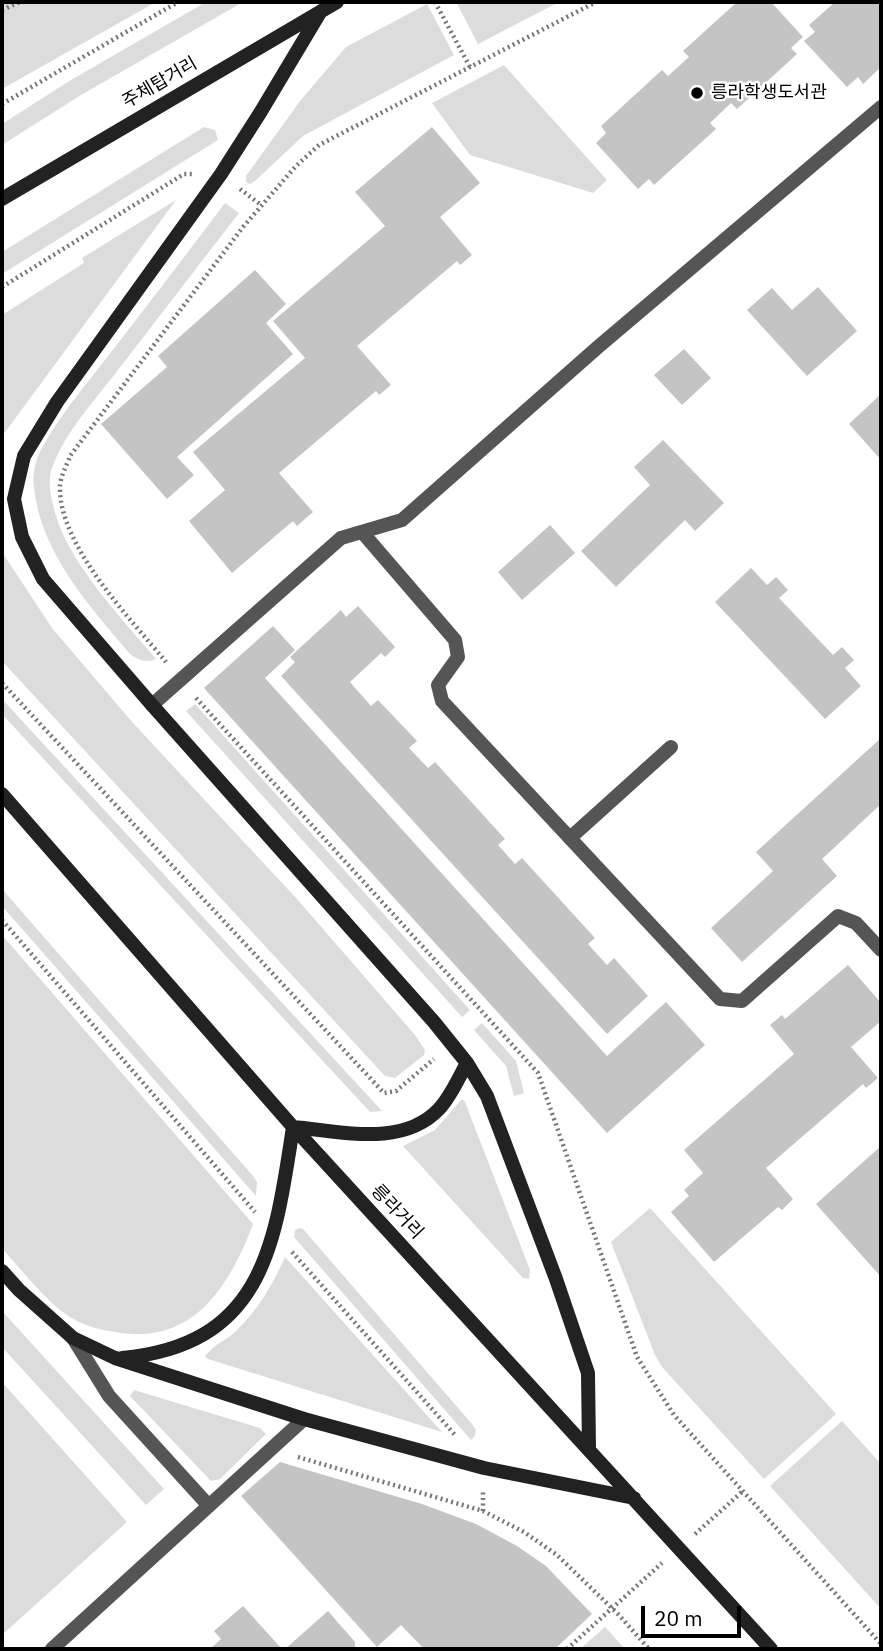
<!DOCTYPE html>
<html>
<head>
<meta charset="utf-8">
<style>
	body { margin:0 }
	#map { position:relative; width:883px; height:1651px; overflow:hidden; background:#fff; font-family:"IBM Plex Sans",sans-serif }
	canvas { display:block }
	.frame { position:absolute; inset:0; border:4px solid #000; pointer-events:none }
	.scale { position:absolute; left:641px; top:1606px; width:100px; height:32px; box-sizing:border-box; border:4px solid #000; border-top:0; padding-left:9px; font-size:21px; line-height:24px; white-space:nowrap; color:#000; -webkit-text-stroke:5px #fff; paint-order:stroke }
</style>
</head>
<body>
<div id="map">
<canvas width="883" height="1651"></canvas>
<div class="frame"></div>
<div class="scale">20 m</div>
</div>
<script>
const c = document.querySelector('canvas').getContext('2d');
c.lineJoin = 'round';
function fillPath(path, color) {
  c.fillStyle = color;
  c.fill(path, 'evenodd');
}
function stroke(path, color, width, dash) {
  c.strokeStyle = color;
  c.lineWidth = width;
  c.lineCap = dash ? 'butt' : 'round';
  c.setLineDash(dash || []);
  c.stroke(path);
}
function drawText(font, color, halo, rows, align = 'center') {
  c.font = font + ' "IBM Plex Sans","Noto Sans KR",sans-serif';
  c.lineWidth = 5;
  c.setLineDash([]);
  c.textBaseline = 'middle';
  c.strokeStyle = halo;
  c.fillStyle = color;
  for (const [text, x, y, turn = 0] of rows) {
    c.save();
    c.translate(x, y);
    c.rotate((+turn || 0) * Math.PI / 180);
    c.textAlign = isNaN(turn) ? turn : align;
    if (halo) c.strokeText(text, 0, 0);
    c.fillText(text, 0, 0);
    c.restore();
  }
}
fillPath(new Path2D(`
	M2 2H156L2 89Z
	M206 2H243L81 95 2 145V124L71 80Z
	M456 2H559L478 44Z
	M427 4 454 55 303 136 255 181 250 184 246 182V176L300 101 346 47Z
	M504 65 607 180 593 193 470 155 432 103Z
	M204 127 215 130 218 140 2 274V252Z
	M176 200 3 435 2 437V315L84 263 82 258Z
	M225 203 239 213C198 266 158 318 118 370 95 400 65 432 52 468 48 479 50 493 53 505 65 560 120 616 156 659 146 663 139 660 131 655 90 607 40 552 34 487 32 473 36 458 43 446 62 412 88 382 112 351 150 302 188 252 225 203Z
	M2 552 52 628 133 723 297 899 415 1035 425 1050 424 1055 395 1078 385 1076 2 661Z
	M2 699 382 1111 370 1112 2 714Z
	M195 704 470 1010 462 1017 186 711Z
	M2 889 253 1176 257 1182 256 1196 2 906Z
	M2 935 253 1224C230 1285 195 1343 121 1333 102 1330 86 1327 70 1317 48 1304 20 1268 2 1248Z
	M482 1023 516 1061 524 1093 514 1096 506 1066 474 1030Z
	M462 1099 465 1102 530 1270 529 1279 523 1278 403 1146 435 1130Z
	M650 1208 836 1414 764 1479 662 1367 655 1355 611 1242Z
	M300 1228 303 1229 472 1424 476 1430 475 1436 471 1440 294 1237 295 1230Z
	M285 1257 442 1432 208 1359 205 1356C214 1344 226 1341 236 1331 258 1310 273 1284 285 1257Z
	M2 1311 164 1489 146 1505 2 1347Z
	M2 1382 127 1522 2 1635Z
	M134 1390 260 1428 266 1434 220 1479 211 1481 130 1396Z
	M842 1421 881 1464V1609L770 1486Z
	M605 1627 625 1649H580Z`), '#dcdcdc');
fillPath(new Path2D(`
	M737 2H771L803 37 791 48 797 54 737 109 731 103 710 123 716 129 654 185 649 179 638 189 596 143 606 133 601 126 662 70 668 76 689 57 683 51Z
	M835 2H881V67L863 84 858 77 847 87 804 41 815 32 809 25Z
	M432 127 480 183 440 217 472 255 460 265 457 261 357 346 391 385 379 395 376 391 279 473 313 512 297 526 293 521 232 573 189 521 225 490 193 452 305 358 273 321 385 226 355 192Z
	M255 270 286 304 266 323 293 354 177 457 194 475 167 499 101 424 167 367 158 356Z
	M818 287 857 331 807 376 747 310 772 288 792 310Z
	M684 349 711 378 682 405 654 375Z
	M881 394V460L849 424Z
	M663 440 724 503 695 531 685 520 616 587 581 551 650 485 634 467Z
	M550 525 575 553 522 600 498 572Z
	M751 568 767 585 776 577 788 590 779 598 833 655 842 647 854 660 845 668 861 686 825 719 715 602Z
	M358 606 395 647 385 657 381 653 350 682 371 706 378 700 417 741 409 748 428 768 435 762 505 839 498 845 515 864 522 858 595 938 588 944 607 965 614 958 648 996 607 1034 281 676 295 662 290 657 341 610 346 617Z
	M273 626 295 650 265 678 607 1056 666 1002 705 1045 607 1133 204 688Z
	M881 738V804L822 859 837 876 742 962 711 928 773 871 756 852Z
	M848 965 881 1003V1021L851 1047 878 1078 866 1088 863 1084 766 1168 793 1199 782 1210 778 1207 714 1262 671 1212 689 1196 684 1190 703 1173 684 1150 794 1054 770 1025 782 1015 785 1019Z
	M881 1146V1277L816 1204Z
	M280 1462 422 1504 476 1524 517 1546 546 1566 592 1614 555 1649H424L401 1625 377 1647 241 1496Z
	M243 1606 282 1649H210L221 1639 214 1631Z
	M328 1611 355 1642V1649H285Z`), '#c4c4c4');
stroke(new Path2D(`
	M435 2 470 67
	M2 10 20 2
	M2 104 178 2
	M240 189 261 205
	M2 287 184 174H194
	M166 662C130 618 59 546 60 487 60 477 67 465 70 456L243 227 296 166 319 145 596 2
	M2 683 384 1093 396 1091 434 1059
	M196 698 538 1073 637 1357 674 1415 881 1644
	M2 920 255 1212
	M292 1252 456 1436
	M298 1457 483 1511 524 1532 557 1555 619 1615 649 1649
	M483 1511V1491
	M695 1534 743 1491
	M567 1649 662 1563`), '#777', 4.5, [2, 3.5]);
stroke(new Path2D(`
	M570 838 671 747`), '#555', 14);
stroke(new Path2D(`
	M362 532 455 640 458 657 438 685 442 701 720 999 742 1001 838 916 856 923 881 950
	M152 705 341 538 402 520 598 347 881 107
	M73 1338 109 1396 209 1506
	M52 1649 304 1419`), '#555', 14);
stroke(new Path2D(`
	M321 11 260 113 221 174 57 402 24 456 14 499 22 537 43 579 152 705 434 1022 467 1063 487 1096 556 1279 588 1373 589 1449
	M2 199 337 2
	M2 794 293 1127 771 1649
	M293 1127C341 1131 402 1148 439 1109 451 1096 458 1079 467 1063
	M2 1271 19 1290 73 1338 115 1358 304 1419 484 1468 634 1498
	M122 1358C264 1345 275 1244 293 1127`), '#222', 14);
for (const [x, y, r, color] of [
	[697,93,7,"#000"]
]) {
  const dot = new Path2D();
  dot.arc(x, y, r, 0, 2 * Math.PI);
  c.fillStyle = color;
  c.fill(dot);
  stroke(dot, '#fff', 2.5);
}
drawText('18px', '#000', '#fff', [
	["주체탑거리",160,83,-30],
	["릉라거리",397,1212,47]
]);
drawText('18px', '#000', '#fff', [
	["릉라학생도서관",711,93]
], 'left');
</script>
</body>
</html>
